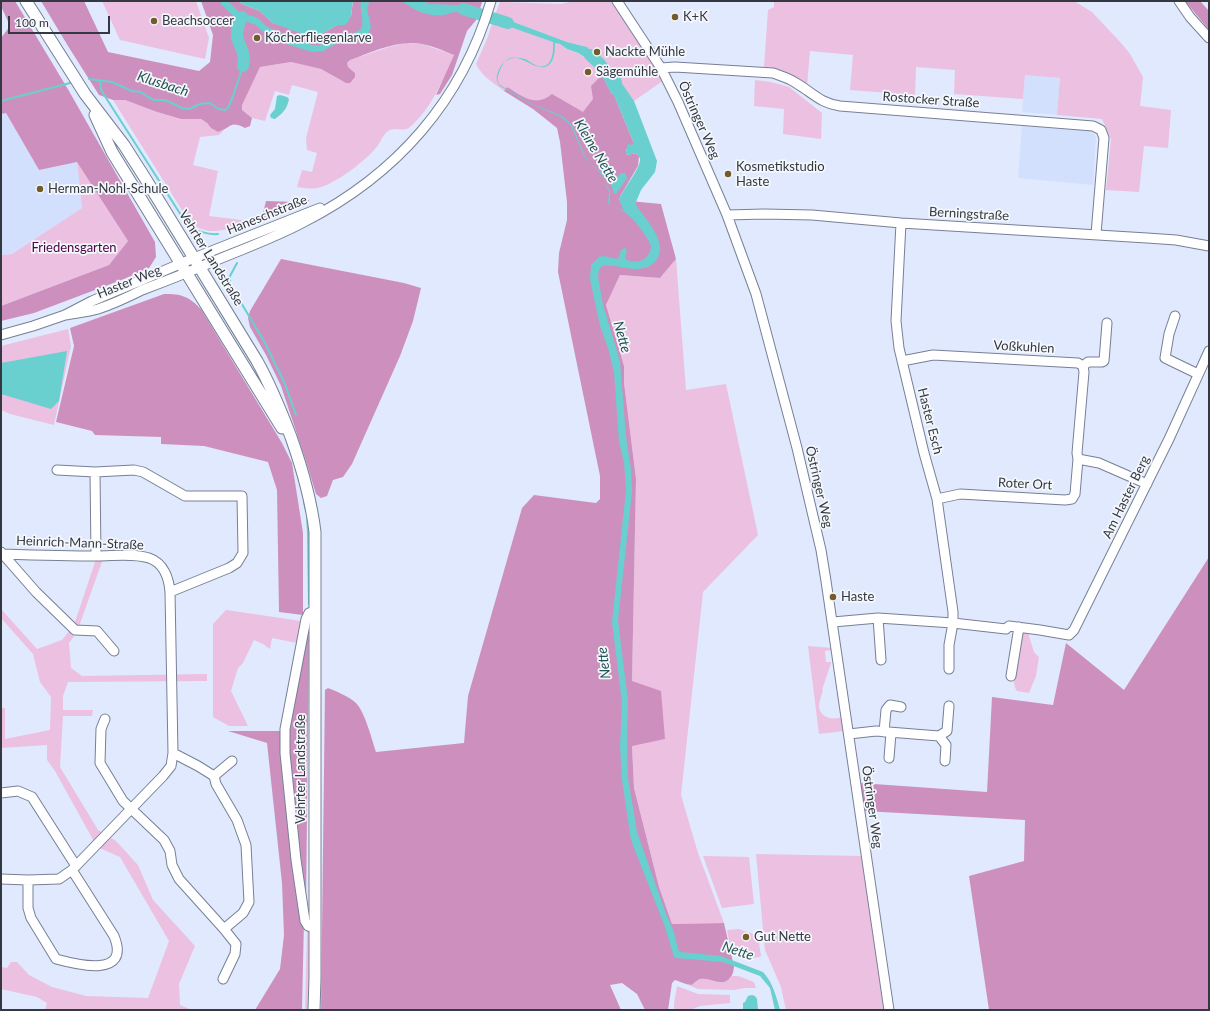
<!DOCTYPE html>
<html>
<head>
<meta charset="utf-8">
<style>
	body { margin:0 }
	#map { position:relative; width:1210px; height:1011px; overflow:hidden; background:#e0e9fd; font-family:Lato,sans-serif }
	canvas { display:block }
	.frame { position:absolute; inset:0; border:2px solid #343841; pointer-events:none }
	.scale { position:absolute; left:8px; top:16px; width:102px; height:18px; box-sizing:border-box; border:2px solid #343841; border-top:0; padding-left:5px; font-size:12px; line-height:14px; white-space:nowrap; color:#343841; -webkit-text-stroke:3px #f4f7fb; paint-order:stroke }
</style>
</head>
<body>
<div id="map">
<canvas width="1210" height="1011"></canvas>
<div class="frame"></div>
<div class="scale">100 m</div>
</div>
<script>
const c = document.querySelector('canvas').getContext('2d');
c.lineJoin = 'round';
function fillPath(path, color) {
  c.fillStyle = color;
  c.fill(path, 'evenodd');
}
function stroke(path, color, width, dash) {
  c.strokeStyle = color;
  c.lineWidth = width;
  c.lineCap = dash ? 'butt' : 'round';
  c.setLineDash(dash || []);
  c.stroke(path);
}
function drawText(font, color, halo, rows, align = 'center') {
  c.font = font + ' Lato,sans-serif';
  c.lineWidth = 3.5;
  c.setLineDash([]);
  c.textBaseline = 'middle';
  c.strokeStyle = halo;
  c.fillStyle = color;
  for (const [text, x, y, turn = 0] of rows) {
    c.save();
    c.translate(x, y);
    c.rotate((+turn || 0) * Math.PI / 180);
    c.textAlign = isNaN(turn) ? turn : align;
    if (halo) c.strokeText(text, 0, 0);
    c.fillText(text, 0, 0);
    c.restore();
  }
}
fillPath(new Path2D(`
	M1025 75 1060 78 1057 115 1022 112Z
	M6 113 39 170 77 161 82 208 12 254 1 255V114Z
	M1022 126 1090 131 1096 137 1093 185 1018 178Z`), '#d2e0fe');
fillPath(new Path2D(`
	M102 1H196L209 38 205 59 120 40Z
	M574 1H611L664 80 634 101 618 105 575 121 524 97 507 87 504 91C493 83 482 76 476 64L487 39 493 21 560 44 567 49 582 55 587 47 567 42 495 15 500 2 561 4Z
	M774 1H1074L1092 12 1122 44 1130 54 1143 77 1140 106 1171 110 1168 148 1144 146 1139 192 1106 190 1111 139 1102 119 1057 115 1060 78 1025 75 1023 99 954 94 955 70 916 67 915 95 850 90 853 55 810 51 807 86C792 74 783 69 764 67L768 10 774 7Z
	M405 43 422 44 454 55C443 80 431 109 410 127 403 133 394 125 387 132 382 136 380 144 375 149 365 161 336 183 321 187 312 190 305 188 297 187L302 170 312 172 317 153 307 150 306 138 318 92 292 85 289 95 275 91 265 121 252 118 242 110 241 105 260 67 291 62 321 69 346 83 355 73 348 67 347 63 350 60 389 47Z
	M755 80 771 82 789 87 822 113 821 139 783 134 784 109 754 106Z
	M113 100H125L157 112 181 119H201L207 123 211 128 218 132 224 130 219 135 200 137 193 165 218 171 209 216 249 221C227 229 212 238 190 223Z
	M77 161 128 241 109 265 1 306V255L12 254 82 208Z
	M676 259 686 390 726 384 758 535 703 592 681 795 698 853 724 923 672 924 659 887 634 788 632 745 665 739 632 681 636 479 624 383V366L606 305 620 275 660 278Z
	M68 329 71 346 54 425 10 414 1 410V346Z
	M96 559H103L77 632 69 643 71 668 82 676 207 674V681L68 682 63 696V710H93L92 716H63L60 767 98 830 116 841 138 865 153 900 195 946 179 984 180 1005 192 1010H45L47 1003 37 997 1 989V967L7 968 11 962H17L29 975 52 987 86 996 148 998 169 941 120 857 97 847 55 771 47 760V745L1 748V708H5V739L50 730 51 697 40 682 33 654 1 618V609L37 649 62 640 74 625Z
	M226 610 301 621 297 643 272 638 270 649 263 644 254 640 243 663 238 668 231 691 248 726H229L213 717V624Z
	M1021 631 1029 633V636L1034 652 1039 657 1036 676 1029 693 1017 691C1009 681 1019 644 1021 631Z
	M808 646 832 648V650L825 651 826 662H831V663L822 690 823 691C821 696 819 702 819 707 821 719 833 720 842 717L844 731 819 734Z
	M756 854 862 856 885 1009 786 1010 781 987 765 950Z
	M703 856 749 857 754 904 722 908Z
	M307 929 311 933 310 1010H305Z
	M739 929 758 936 761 956 760 957 753 958 731 951 727 930Z
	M732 976H738L754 982 756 988H745L734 990 698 989 686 984 692 985C694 983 697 980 700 979 713 976 719 990 732 976Z
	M677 986 698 994 730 995V1003L700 1006 690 1010H674V1004Z`), '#ecc0e0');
fillPath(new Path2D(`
	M1 1H15L69 91 155 242 156 257 149 268 124 279 34 313 1 321V306L109 265 128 241 77 162 39 170 6 113 1 114V38L10 26 1 6Z
	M41 1H84L108 52 199 71 210 62 213 35 201 1H239L242 4 260 11 273 23 316 37 337 25 341 24 351 16 353 1H466L482 2 477 19 467 31 452 75 440 94 436 95 454 55C444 51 433 46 422 44 398 39 372 52 350 60L347 63 348 67 355 73V77L350 83H346L321 69 291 62 260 67 242 105V110L252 118 250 126 245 128C229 120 232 128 218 132L211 128 207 123 201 119H181L157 112 125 100H113L99 95 68 46Z
	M1185 1H1200L1209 11V30Z
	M602 75 611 93 614 95 633 141V144L626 150 627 155 636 153 639 156 638 166 621 195 619 200 661 204 676 259 660 278 620 275 606 305 624 366V383L636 479 632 681 661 691 665 739 632 746 634 788 659 887 672 924 724 923 734 967C733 973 733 975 729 979 721 987 710 977 700 979 697 980 694 983 692 985L686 984 675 980 672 983 668 1010H645L637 994 622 983 610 985 621 1010H321L325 690 328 688C338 692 348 696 356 703 365 712 372 740 376 752L464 743 468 696 522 508 534 495 596 503 600 499V476L558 272 559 253 567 220V202L560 142 557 128 533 109 504 91 507 87C523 96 535 108 552 94L583 112 593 99 591 86Z
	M295 199 309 200V202L253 223 249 221 262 217 266 201 295 202Z
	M281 259 404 283 421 288 413 321 400 356 352 464 343 477 333 480 327 496 321 498 316 494 305 458 281 386 266 355 250 327 248 318 250 311Z
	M164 294C182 294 188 296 201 309L282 443 292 463 303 533V615L279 612 277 490 268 462 204 446 161 444V437L95 435 92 431 56 422 74 346 70 328Z
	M1209 557V1010H989L969 876 1024 861 1025 820 864 811 860 783 987 792 992 697 1053 705 1066 643 1124 690Z
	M309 623 306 908 304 921 302 1010H255L280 969 284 935 282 883 267 743 228 731H288Z`), '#cd90be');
fillPath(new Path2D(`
	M220 1H228L238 11 242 14 253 16 259 19 266 26 288 37 312 45H320L339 35 354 33 361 29C365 21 359 10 361 1H370L367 8 371 27 368 34 360 38 341 41 323 51 312 52 283 43 262 31 256 25 234 17 221 4Z
	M239 1H353C351 10 353 18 345 25H337L316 37 297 32 273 23 260 11 242 4Z
	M402 1H423L429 4 458 5 479 10 477 17C471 15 465 12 459 12 453 11 448 15 443 15 427 17 414 10 402 1Z
	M495 15 567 42 587 47 603 66 598 70 587 58 578 53 567 49 560 44 555 43C555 50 555 64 545 67 530 71 510 40 499 73 497 78 497 81 500 85L532 104 562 116 572 125 585 156 591 164 603 174 604 181 610 191V205L624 211 619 200C623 189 641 168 640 159 639 156 638 155 636 153L628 155 626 153 627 146 628 144 631 145 633 144V141L614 95 611 93 602 75 609 69 623 85 634 101 657 161 655 172 641 190 636 202V205C645 219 671 244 655 262 650 267 643 269 636 269 624 269 613 264 602 266L599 270 598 277 603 305 620 361 626 437 631 469 632 492 618 620 628 701 627 746 628 778 637 832 666 914 674 932 678 949 680 952 721 956 763 972C773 983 776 996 780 1010H775L770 988 760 976 723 962 676 958 674 957 665 927 631 840 622 780 620 747 622 703 612 622 626 490 624 462 619 442 614 372 608 348 600 326 590 279 591 265 599 257 603 256 618 259 621 250 625 248 627 250 625 258C634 267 651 259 651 247 650 239 633 218 627 214 622 210 615 208 610 205L608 203 609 192 604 181 602 175 591 164 584 156 571 126 561 117 531 104 500 86C496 81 496 78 498 72 502 60 512 55 525 59 529 61 534 65 538 66 552 70 554 51 553 42L493 21Z
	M280 95 287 97 289 99C287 109 283 113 275 119L271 118 270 115 275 109 277 96Z
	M621 173H625L627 178 616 194 614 193 611 184Z
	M67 351 59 401 51 409 1 394V363Z
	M752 995 755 996 757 999 758 1010H743V1003L745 1002 748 996Z`), '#69cfcf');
stroke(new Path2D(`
	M89 79 112 82 132 91 141 92 148 97 154 100H165L182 108 189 109 200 104 210 103 218 109 225 110 228 108 233 96 243 66
	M100 80 101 90 188 226C197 231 207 235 218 234
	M1 101 70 83
	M237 263 230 276V284L265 343 285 384 296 415
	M304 502 306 511
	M307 516 308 532 309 604`), '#69cfcf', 2);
stroke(new Path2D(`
	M463 9 508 23
	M242 17C239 24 236 30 237 37 240 49 246 52 243 66
	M590 55 600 64 606 72 613 77 616 82`), '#69cfcf', 12);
const minor = new Path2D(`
	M617 1 661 68 678 102 727 215 756 294 797 448 821 550 826 581 889 1010
	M1179 1 1190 17 1209 38
	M661 68 675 67 773 73C781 76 789 78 796 83 813 93 820 103 840 106L1093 126 1101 130 1104 138 1096 234
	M727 215 764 214 812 215 901 223 1147 238 1176 240 1209 246
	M901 223 896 321 899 348 924 453 937 499 953 612V623L949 645V669
	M65 315C76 313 88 312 98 309 113 304 128 297 142 290 166 281 189 272 212 262 243 249 274 238 304 222 396 175 462 101 491 1
	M1175 316 1169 334 1165 358 1198 374
	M1 335 33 326 65 315 92 301 194 258 320 208
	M902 361 933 355 1078 363 1083 366 1088 362H1102L1104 361 1107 323
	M1078 459 1099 463 1147 484
	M57 470 95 472 134 470 143 472 185 496H242L243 553 237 563 229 568 170 592
	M95 472 96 556
	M937 499 960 494 1065 500 1072 499 1075 494 1078 459 1077 453 1084 372 1083 366
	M1 552 36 592 75 630 97 631 114 651
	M1 556 2 554C34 555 66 556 97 556 114 556 133 553 149 558 164 563 169 579 170 592L173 753 171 766 163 776 72 870 59 879 28 880 1 879
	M878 618 881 660
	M833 622 878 618 953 623 1006 629 1009 626 1040 630 1069 635 1074 630 1169 439 1209 351
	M1011 676 1019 627
	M105 719 101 729 100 763 123 801 164 840 170 851 172 865 179 879 224 929 236 944 235 954 223 979
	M884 732 886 710 890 705 901 707
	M849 734 876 731 939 736 947 731 949 706
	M939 736 946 745 945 761
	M173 753 198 766 214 776 216 784 237 820 246 845 249 902 243 913 224 929
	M889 758 891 733
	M214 776 232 761
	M1 793 18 791 32 797 76 866
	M28 880V908L31 918 56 959C78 965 131 978 114 936L72 870
	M315 928 308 926 305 921 296 860 285 753V729L306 619 309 613 315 611`);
const major = new Path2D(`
	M26 1 85 94 124 145 145 178 257 361C271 386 281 411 291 437 302 468 311 499 315 532V978L314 1010
	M95 115 112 152 282 428`);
stroke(minor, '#768095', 11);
stroke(major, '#768095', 13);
stroke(minor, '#fff', 9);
stroke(major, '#fff', 11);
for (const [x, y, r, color] of [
	[675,17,4,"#745b2c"],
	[154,21,4,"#745b2c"],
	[257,38,4,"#745b2c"],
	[597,52,4,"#745b2c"],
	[588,72,4,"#745b2c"],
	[728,174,4,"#745b2c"],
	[40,189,4,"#745b2c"],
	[833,597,4,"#745b2c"],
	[746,937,4,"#745b2c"]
]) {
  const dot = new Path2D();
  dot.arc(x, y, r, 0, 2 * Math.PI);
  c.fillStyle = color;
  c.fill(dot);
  stroke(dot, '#f4f7fb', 1.5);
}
drawText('13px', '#343841', '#f4f7fb', [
	["K+K",683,17],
	["Beachsoccer",162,21],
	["Köcherfliegenlarve",265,38],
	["Nackte Mühle",605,52],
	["Sägemühle",596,72],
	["Kosmetikstudio",736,167],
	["Haste",736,182],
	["Herman-Nohl-Schule",48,189],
	["Haste",841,597],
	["Gut Nette",754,937]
], 'left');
drawText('13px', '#343841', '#f4f7fb', [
	["Rostocker Straße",931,100,4],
	["Östringer Weg",699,120,66],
	["Berningstraße",969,214,3],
	["Haneschstraße",267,215,-22],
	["Vehrter Landstraße",211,258,58],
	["Haster Weg",129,282,-22],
	["Voßkuhlen",1024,347,3],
	["Haster Esch",930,421,76],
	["Roter Ort",1025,484,3],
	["Östringer Weg",819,487,77],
	["Am Haster Berg",1126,497,-64],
	["Heinrich-Mann-Straße",80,543,2],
	["Vehrter Landstraße",301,769,-90],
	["Östringer Weg",872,807,82]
]);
drawText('13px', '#4d0243', '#f4f7fb', [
	["Friedensgarten",74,248]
]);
drawText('italic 14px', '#245252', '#f4f7fb', [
	["Klusbach",163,84,18],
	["Kleine Nette",596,151,59],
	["Nette",622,337,74],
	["Nette",604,663,-97],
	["Nette",738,951,18]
]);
</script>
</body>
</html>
